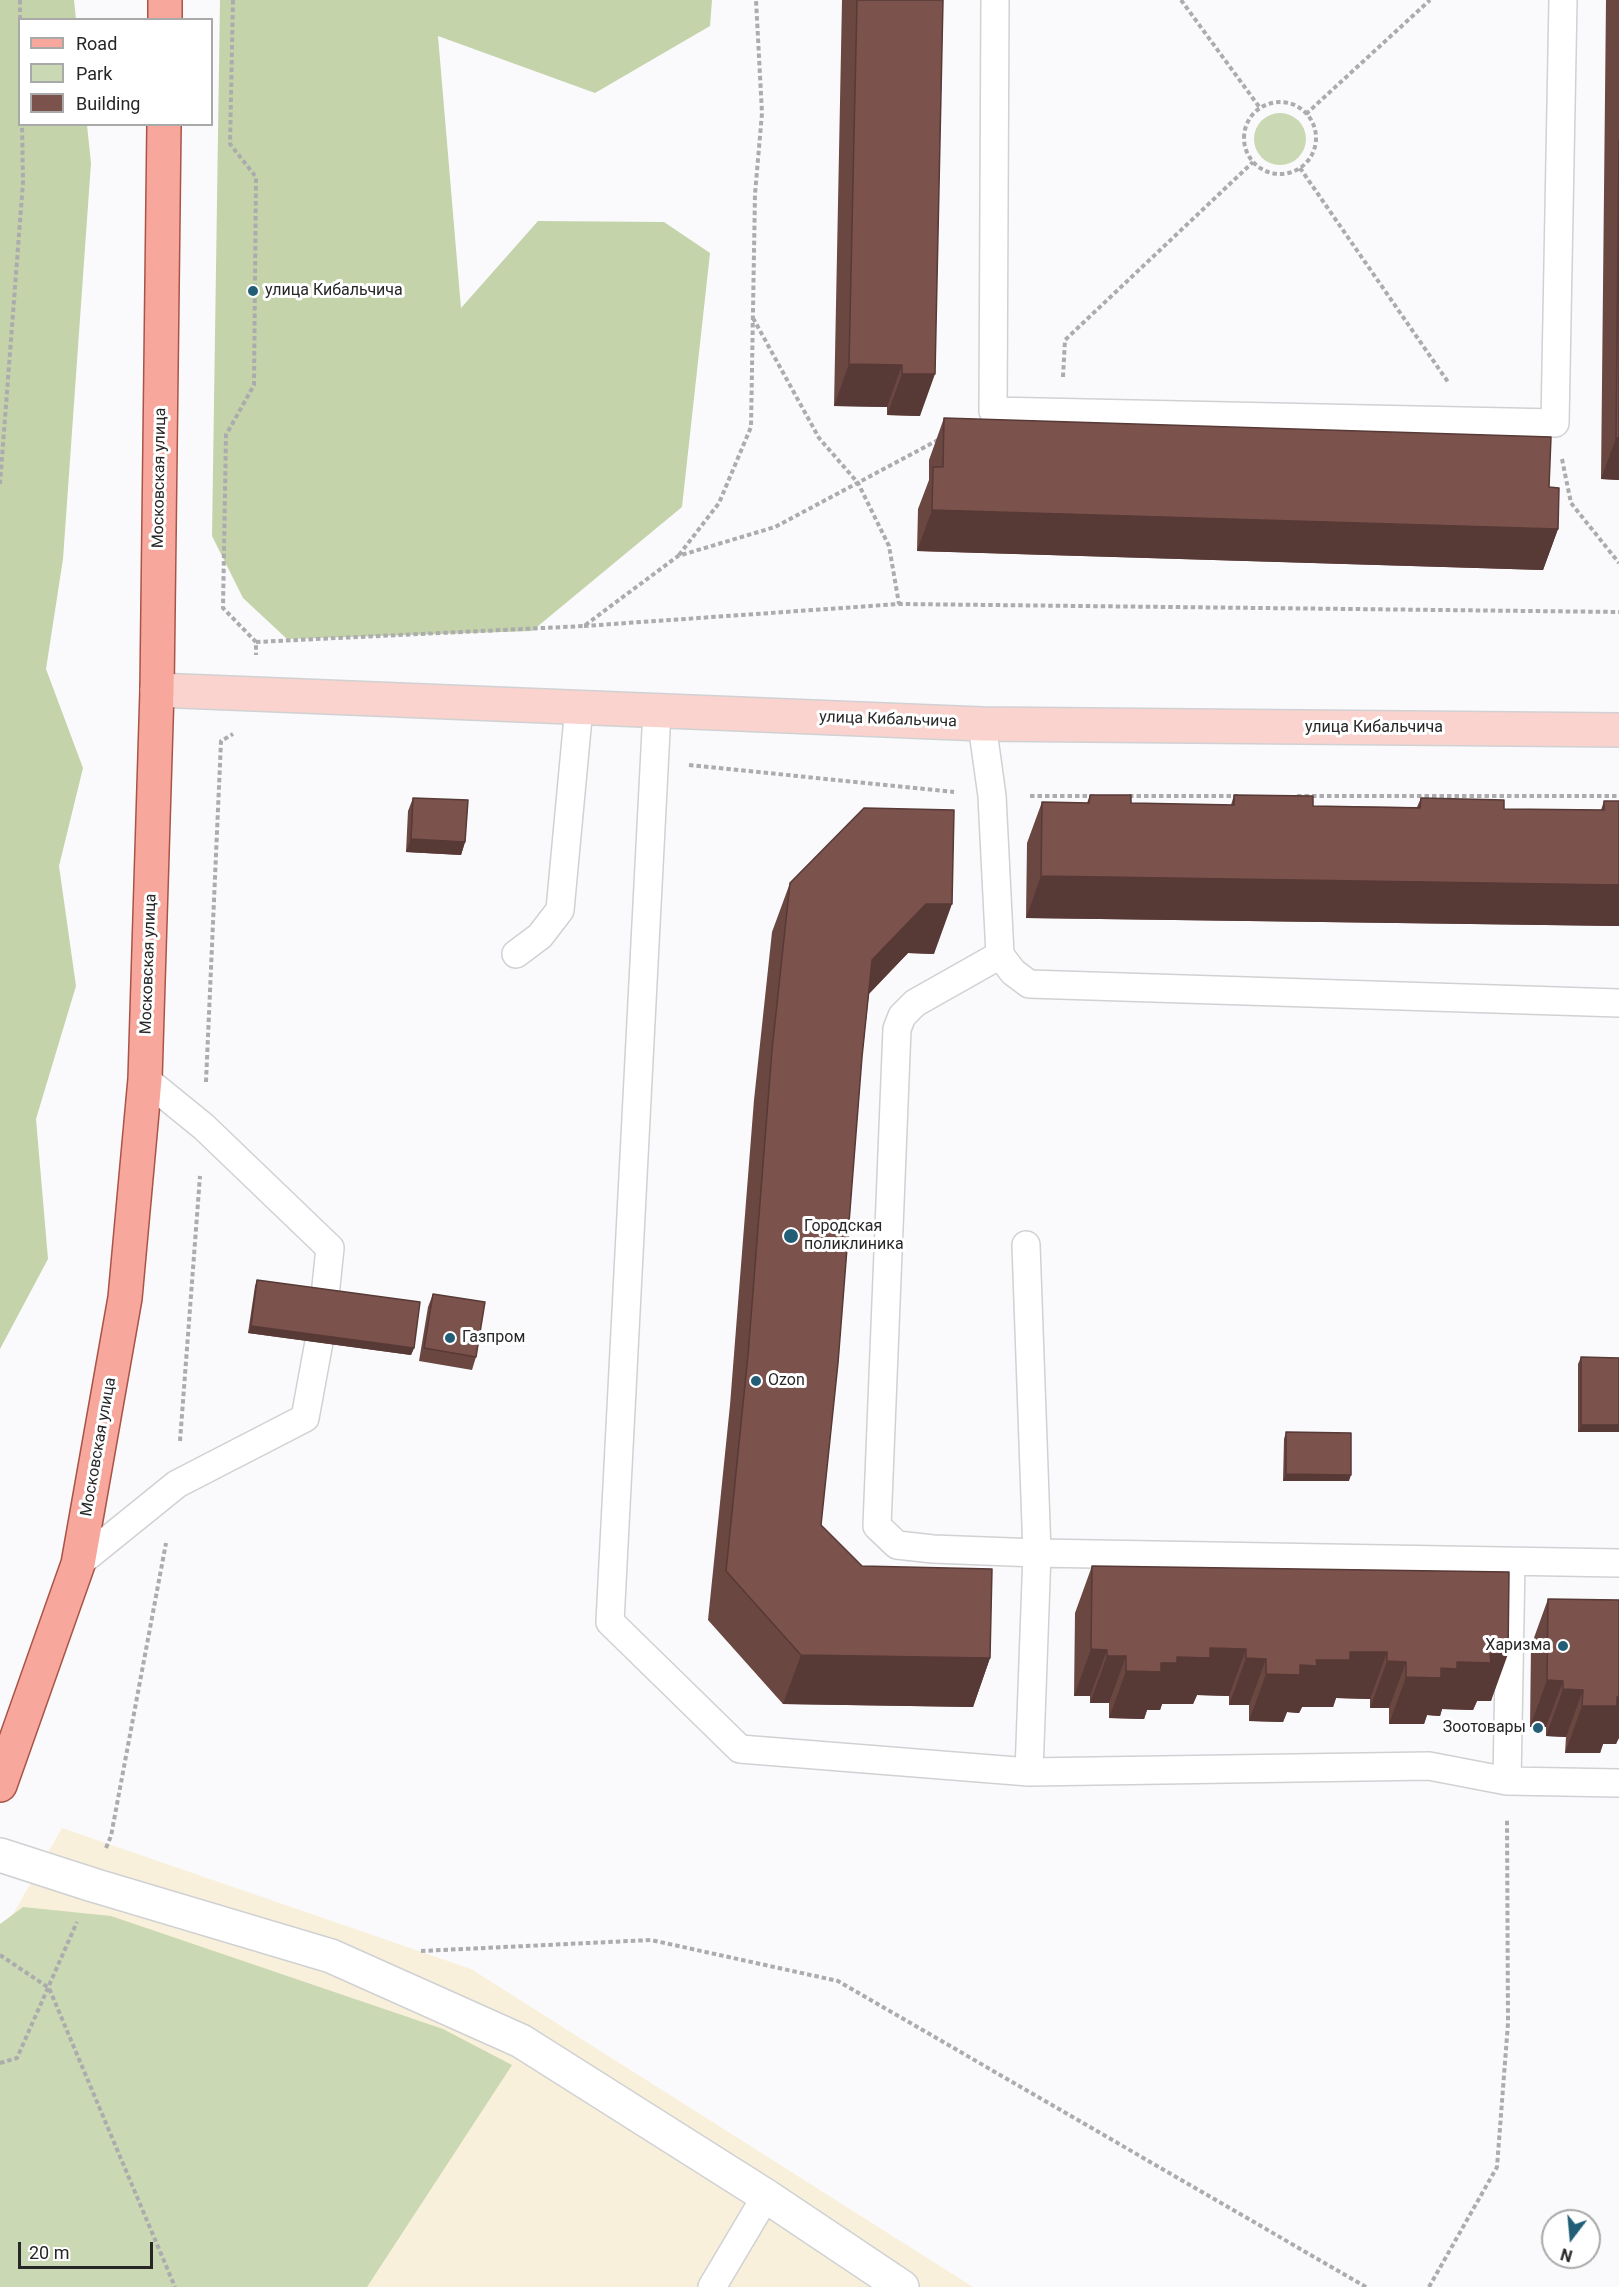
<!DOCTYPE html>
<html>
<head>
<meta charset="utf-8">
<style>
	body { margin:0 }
	#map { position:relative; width:1619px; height:2287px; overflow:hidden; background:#fafafc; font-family:Roboto,sans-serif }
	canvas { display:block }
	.legend { position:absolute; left:18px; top:18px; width:195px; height:108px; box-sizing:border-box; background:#fff; border:2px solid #a9a9a9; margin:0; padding:8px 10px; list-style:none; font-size:18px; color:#272728 }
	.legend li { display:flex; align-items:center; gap:12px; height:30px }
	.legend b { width:30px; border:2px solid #a9a9a9 }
	.north { position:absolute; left:1541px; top:2209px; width:60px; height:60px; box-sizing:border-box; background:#fff; border:2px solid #a9a9a9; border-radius:50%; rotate:196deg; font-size:16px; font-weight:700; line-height:24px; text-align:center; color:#272728 }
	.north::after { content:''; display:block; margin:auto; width:21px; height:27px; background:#225f76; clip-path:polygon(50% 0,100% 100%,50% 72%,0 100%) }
	.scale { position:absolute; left:18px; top:2242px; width:135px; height:27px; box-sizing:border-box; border:3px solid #272728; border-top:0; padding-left:8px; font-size:18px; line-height:21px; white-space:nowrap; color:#272728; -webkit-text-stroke:4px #fff; paint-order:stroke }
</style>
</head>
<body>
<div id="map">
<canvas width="1619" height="2287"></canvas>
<ul class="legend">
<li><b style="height:8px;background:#f7a79c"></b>Road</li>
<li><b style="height:16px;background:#cad8b3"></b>Park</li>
<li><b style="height:16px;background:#7c524d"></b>Building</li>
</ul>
<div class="north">N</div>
<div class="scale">20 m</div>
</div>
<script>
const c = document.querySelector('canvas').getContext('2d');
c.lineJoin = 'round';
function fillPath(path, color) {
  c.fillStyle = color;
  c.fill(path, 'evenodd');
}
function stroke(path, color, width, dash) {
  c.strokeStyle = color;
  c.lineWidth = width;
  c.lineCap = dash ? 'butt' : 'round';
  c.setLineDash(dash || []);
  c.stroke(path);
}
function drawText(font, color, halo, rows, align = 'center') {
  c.font = font + ' Roboto,sans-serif';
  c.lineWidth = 6;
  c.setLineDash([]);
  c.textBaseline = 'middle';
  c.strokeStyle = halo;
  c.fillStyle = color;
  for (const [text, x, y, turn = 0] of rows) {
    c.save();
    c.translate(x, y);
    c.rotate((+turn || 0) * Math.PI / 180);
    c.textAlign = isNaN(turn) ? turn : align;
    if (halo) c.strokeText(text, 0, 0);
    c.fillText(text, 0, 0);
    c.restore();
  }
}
fillPath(new Path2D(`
	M62 1828 471 1969 973 2287H0V1937Z`), '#f8f0da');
fillPath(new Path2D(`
	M1254 139a26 26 0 1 1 52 0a26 26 0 1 1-52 0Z
	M23 1907 111 1916 443 2029 512 2065 367 2287H0V1924Z`), '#cad8b3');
fillPath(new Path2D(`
	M0 0H74L76 19 20 20V124L87 125 91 163 63 559 46 669 83 768 59 866 76 986 36 1119 48 1259 0 1349Z
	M220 0H712L710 26 595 93 438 36 461 308 538 221 664 222 710 253 682 507 532 631 287 639 243 598 212 536Z`), '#c4d3aa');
const lane = new Path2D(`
	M995 0 993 411 1555 423 1563 0
	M657 711 610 1622 740 1749 1029 1772
	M982 724 992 796 1000 955 1013 972 1029 984 1619 1003
	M516 954 540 936 560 910 579 707
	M1000 955 915 1003 902 1016 897 1029 877 1526 897 1545 933 1549 1037 1553 1029 1772 1429 1766 1507 1781 1619 1783
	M145 1079 204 1127 330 1248 325 1296
	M1026 1245 1037 1553 1619 1563
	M78 1564 177 1484 305 1418 319 1342
	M1507 1781 1511 1562
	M712 2287 766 2196`);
const street = new Path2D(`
	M0 1855 93 1885 331 1956 521 2041 766 2196 902 2287`);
const secondary = new Path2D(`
	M157 690 982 724 1619 730`);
const primary = new Path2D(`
	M165 20V0
	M0 1785 78 1564 125 1298 145 1079 157 690 164 124`);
stroke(lane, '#d0d1d3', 30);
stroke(street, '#d0d1d3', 36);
stroke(secondary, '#d0d1d3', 36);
stroke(primary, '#aa5448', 36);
stroke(new Path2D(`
	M20 0V20
	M233 0 230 144 256 177 254 385 226 435 223 608 256 642V655
	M1181 0 1260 108
	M1244 138a36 36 0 1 1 72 0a36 36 0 1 1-72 0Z
	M1306 114 1430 0
	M1300 168 1448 382
	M753 318 819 438 858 483 889 546 899 604
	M1063 377 1065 340 1253 162
	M1562 459 1571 503 1619 563
	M0 484 23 182 22 124
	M679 555 719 503 751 427 755 194 762 113 756 0
	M584 626 899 604 1619 612
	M256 642 584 626 678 556 775 527 938 440
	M689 765 954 792
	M1030 796H1094
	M1129 796H1238
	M1297 796H1619
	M206 1082 221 741 233 734
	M180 1441 200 1176
	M106 1848 111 1836 166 1543
	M421 1951 651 1940 838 1981 1366 2287
	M0 1955 49 1988 175 2287
	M0 2063 17 2058 77 1922
	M1429 2287 1497 2167 1508 2023 1507 1818`), '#acacae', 4, [4.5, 3]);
stroke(lane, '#fff', 27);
stroke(street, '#fff', 33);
stroke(secondary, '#fbd3ce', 33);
stroke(primary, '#f7a79c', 33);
fillPath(new Path2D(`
	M842 0H943L920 416 887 415V407L834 406Z
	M1606 0H1619V480L1601 479Z
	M944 418 1549 487 1558 529 1543 570 917 551 918 509 929 480V460Z
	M1090 795 1131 803 1231 805 1234 795 1313 806 1417 807 1421 798 1504 809 1601 810 1604 801H1619V926L1026 918 1027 843 1042 802 1087 803Z
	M413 798 465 842 461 855 406 852 408 811Z
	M790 883 934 954 908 953 869 994 862 1057 821 1525 862 1566 990 1658 973 1707 783 1704 708 1620 730 1405 754 1100 772 932Z
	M257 1280 414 1348 411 1355 248 1333 255 1286Z
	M433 1294 476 1357 472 1370 419 1361 428 1307Z
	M1581 1357 1619 1358V1432H1578V1364Z
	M1286 1432 1349 1481H1283L1284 1439Z
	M1092 1566 1509 1572 1491 1701H1477L1473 1710 1442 1709 1440 1716 1427 1715 1424 1724H1389V1708H1370V1699L1336 1698 1333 1707H1302L1299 1713 1287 1712 1283 1722 1249 1721V1705H1229V1696L1197 1695 1193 1704H1162L1160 1710H1147L1144 1719 1109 1718V1703H1090V1696H1074L1075 1613Z
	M1548 1599 1618 1738 1616 1744H1603L1600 1753H1565L1566 1737 1546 1736V1727H1530L1531 1646Z`), '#6b4742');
fillPath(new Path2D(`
	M849 364 902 365 887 407 834 406Z
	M902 374H935L920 416 887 415Z
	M1616 438H1619V480L1601 479Z
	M932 510 1558 529 1543 570 917 551Z
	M411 839 465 842 461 855 406 852Z
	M1041 876 1619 885V926L1026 918Z
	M926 904H952L934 954 908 953 854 1009 872 960Z
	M251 1326 414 1348 411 1355 248 1333Z
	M1581 1425H1619V1432H1578Z
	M1286 1474 1351 1475 1349 1481H1283Z
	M1210 1648 1246 1649 1229 1696 1197 1695 1193 1704H1162L1160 1710H1147L1144 1719 1109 1718 1126 1671 1161 1663 1177 1657Z
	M1091 1649 1107 1650 1090 1696H1074Z
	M1350 1652H1387L1370 1699 1336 1698 1333 1707H1302L1299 1713 1287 1712 1283 1722 1249 1721 1266 1674Z
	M1490 1654H1508L1491 1701H1477L1473 1710 1442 1709 1440 1716 1427 1715 1424 1724H1389L1406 1677 1441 1668 1457 1662Z
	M801 1655 990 1658 973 1707 783 1704Z
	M1107 1656H1126L1109 1703H1090Z
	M1246 1658 1266 1659 1249 1705H1229Z
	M1387 1661 1406 1662 1389 1708H1370Z
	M1547 1680 1563 1681 1546 1727H1530Z
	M1563 1689 1583 1690 1566 1737 1546 1736Z
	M1617 1697H1619V1738L1616 1744H1603L1600 1753H1565L1582 1706Z`), '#573936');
const building = new Path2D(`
	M857 0H943L935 374H902V365L849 364Z
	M1619 140V438H1616Z
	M944 418 1551 437 1549 487 1559 488 1558 529 932 510 933 467H943Z
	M1090 795H1131V803L1234 805V795L1313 796V806L1420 808 1421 798 1504 800V809L1604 810V801H1619V885L1041 876 1042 802 1089 803Z
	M413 798 468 800 465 842 411 839Z
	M864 808 954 810 952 904H926L872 960 862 1057 838 1363 821 1525 862 1566 992 1569 990 1658 801 1655 726 1571 748 1355 772 1050 790 883Z
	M257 1280 420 1302 414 1348 251 1326Z
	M433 1294 485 1302 476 1357 424 1348Z
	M1581 1357 1619 1358V1425H1581Z
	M1286 1432 1351 1433V1475L1286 1474Z
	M1092 1566 1509 1572 1508 1654H1490L1491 1663 1457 1662V1669L1441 1668V1678L1406 1677V1662L1387 1661V1652H1350V1660H1316L1317 1666 1300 1665V1675L1266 1674V1659L1246 1658V1649L1210 1648V1658L1177 1657V1663H1161V1672L1126 1671V1656H1107V1650L1091 1649Z
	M1548 1599 1619 1600V1697H1617V1706H1582L1583 1690 1563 1689V1681L1547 1680Z`);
fillPath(building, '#7c524d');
stroke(building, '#573936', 1.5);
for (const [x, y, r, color] of [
	[253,291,6,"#225f76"],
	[791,1236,8,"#225f76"],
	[450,1338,6,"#225f76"],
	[756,1381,6,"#225f76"],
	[1563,1646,6,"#225f76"],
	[1538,1728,6,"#225f76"]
]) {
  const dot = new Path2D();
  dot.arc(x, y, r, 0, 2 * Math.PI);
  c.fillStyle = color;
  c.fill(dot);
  stroke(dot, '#fff', 2);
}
drawText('16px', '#272728', '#fff', [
	["улица Кибальчича",265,291],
	["Городская",804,1227],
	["поликлиника",804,1245],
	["Газпром",462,1338],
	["Ozon",768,1381],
	["Харизма",1551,1646,"right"],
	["Зоотовары",1526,1728,"right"]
], 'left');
drawText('16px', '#272728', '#fff', [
	["Московская улица",160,478,-89],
	["улица Кибальчича",888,720,2],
	["улица Кибальчича",1374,728],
	["Московская улица",149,964,-88],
	["Московская улица",99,1447,-80]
]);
</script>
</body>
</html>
